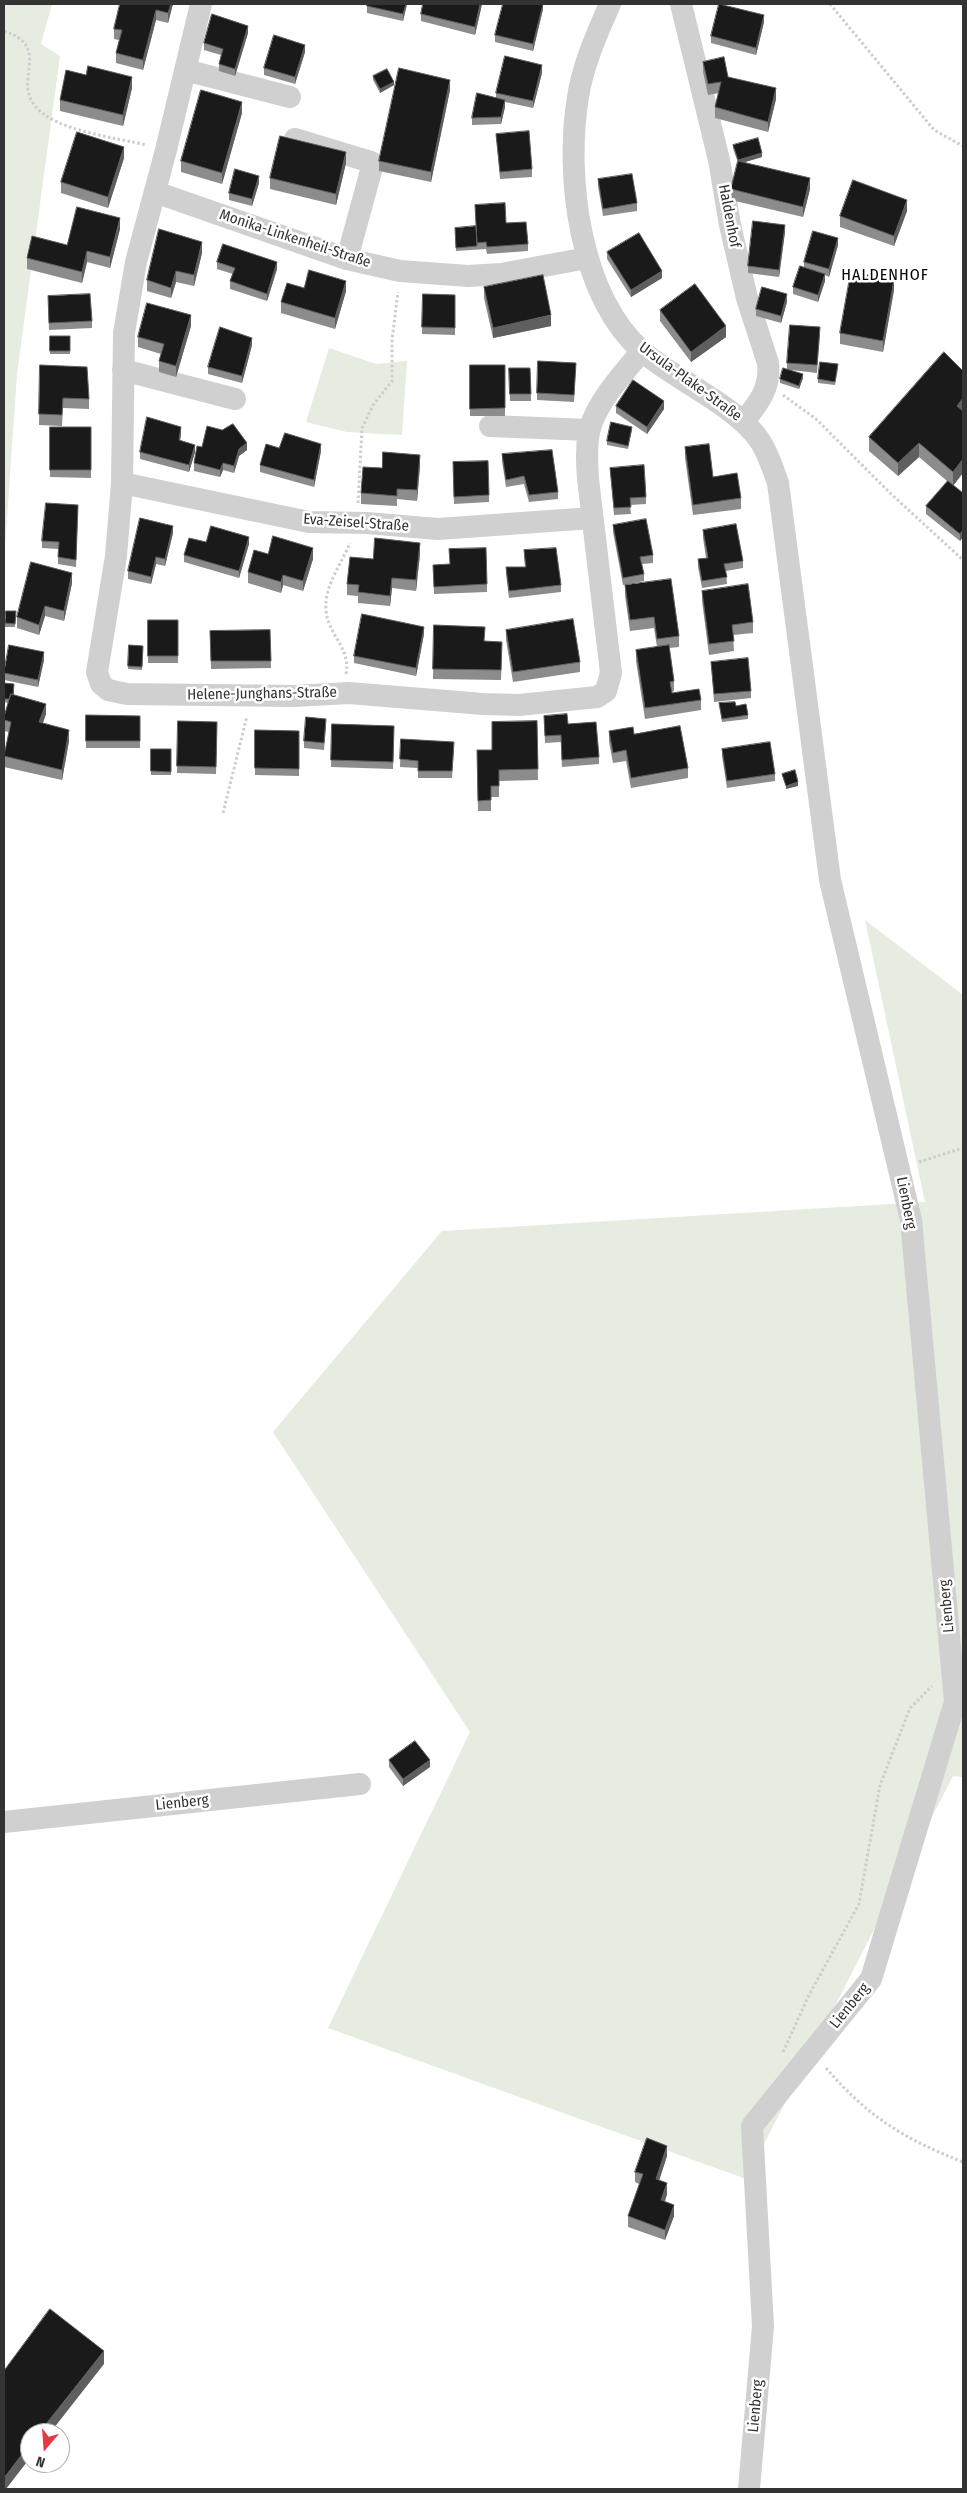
<!DOCTYPE html>
<html>
<head>
<meta charset="utf-8">
<style>
	body { margin:0 }
	#map { position:relative; width:967px; height:2493px; overflow:hidden; background:#fff; font-family:"Fira Sans Condensed",sans-serif }
	canvas { display:block }
	.frame { position:absolute; inset:0; border:5px solid #333; pointer-events:none }
	.north { position:absolute; left:20px; top:2423px; width:50px; height:50px; box-sizing:border-box; background:#fff; border:1px solid #adadad; border-radius:50%; rotate:198deg; font-size:14px; font-weight:700; line-height:20px; text-align:center; color:#333 }
	.north::after { content:''; display:block; margin:auto; width:18px; height:22px; background:#e63946; clip-path:polygon(50% 0,100% 100%,50% 72%,0 100%) }
</style>
</head>
<body>
<div id="map">
<canvas width="967" height="2493"></canvas>
<div class="frame"></div>
<div class="north">N</div>
</div>
<script>
const c = document.querySelector('canvas').getContext('2d');
c.lineJoin = 'round';
function fillPath(path, color) {
  c.fillStyle = color;
  c.fill(path, 'evenodd');
}
function stroke(path, color, width, dash) {
  c.strokeStyle = color;
  c.lineWidth = width;
  c.lineCap = dash ? 'butt' : 'round';
  c.setLineDash(dash || []);
  c.stroke(path);
}
function drawText(font, color, halo, rows, align = 'center') {
  c.font = font + ' "Fira Sans Condensed",sans-serif';
  c.lineWidth = 5;
  c.setLineDash([]);
  c.textBaseline = 'middle';
  c.strokeStyle = halo;
  c.fillStyle = color;
  for (const [text, x, y, turn = 0] of rows) {
    c.save();
    c.translate(x, y);
    c.rotate((+turn || 0) * Math.PI / 180);
    c.textAlign = isNaN(turn) ? turn : align;
    if (halo) c.strokeText(text, 0, 0);
    c.fillText(text, 0, 0);
    c.restore();
  }
}
fillPath(new Path2D(`
	M4 4H52L41 44 60 56 17 374 4 561Z
	M329 348 376 364 407 361 402 435 347 432 306 422Z
	M865 920 963 995V1777L953 1776 746 2179 328 2028 470 1732 273 1432 442 1231 925 1202Z`), '#e6ecdf');
stroke(new Path2D(`
	M830 4 934 130 963 146
	M4 31C53 47 12 80 36 107 56 131 117 138 147 145
	M783 395 816 419 890 493 963 560
	M358 503 362 428 373 405 392 381V340L398 292
	M346 674C351 646 327 635 326 609 324 586 342 563 350 543
	M223 813 247 716
	M919 1162 963 1148
	M783 2052 809 1995 859 1904 880 1785 910 1708 932 1686
	M826 2068C867 2116 904 2139 963 2162`), '#cdcdcd', 3, [2.5, 2.5]);
stroke(new Path2D(`
	M201 4 166 150 136 262 124 333 122 483 116 556 97 672 101 684 108 690 127 694 294 696 349 693 483 704 519 705 597 697 606 691 611 673 588 479C587 463 586 448 589 432 595 404 624 372 642 351
	M610 4C597 34 583 64 578 97 565 176 579 296 643 352 676 380 738 407 760 441 768 453 773 469 778 483L830 880 911 1220 955 1702 871 1979 752 2126 763 2326 749 2489
	M681 4 719 160 730 225 747 298 768 363C771 387 759 403 744 421
	M185 70 290 97
	M295 139 371 162 372 167 347 259
	M155 192 347 259 400 271 468 276 501 274 587 258
	M123 370 235 399
	M490 426 589 430
	M122 483 309 522 367 523 438 529 592 518
	M4 1822 360 1784`), '#d0d0d0', 22);
fillPath(new Path2D(`
	M120 4H173L168 23 156 20 143 70 116 63V53L119 40 114 39V29Z
	M407 4 403 21 367 13V6Z
	M482 4 475 35 421 21V14Z
	M543 4V9L533 51 495 42V35Z
	M764 22 756 55 711 43V36Z
	M248 33 235 76 219 71V64L221 55 204 50V43Z
	M305 52 295 84 264 75V68Z
	M703 62 728 77 776 99 768 132 715 118V107L719 93 708 95 703 72Z
	M542 73 533 108 505 102V107L501 124 472 125V118L496 98V93Z
	M86 75 132 88 123 126 60 111V100Z
	M373 76 394 85 380 93 373 80Z
	M450 90 431 182 379 171V161Z
	M242 113 222 184 181 172V161Z
	M496 134 532 169V177L500 179Z
	M733 145 762 157 745 162 810 189 803 217 731 200V189L738 163 733 148Z
	M124 158 108 208 61 193V182Z
	M346 163 336 205 270 189V178Z
	M598 179 637 203V211L603 216 598 186Z
	M259 183 252 206 229 200V193Z
	M475 205 506 223 528 244V251L487 254 486 249 456 251 455 232 476 226Z
	M907 211 894 246 840 227V216Z
	M120 229 110 268 87 262 82 283 27 269V258Z
	M785 232 779 277 748 273V266Z
	M838 245 829 277 825 275V281L818 302 793 294V287L804 267V262Z
	M607 252 662 278 631 297 607 259Z
	M202 253 194 286 176 282 171 298 147 291V280Z
	M217 262 277 269 267 301 230 289V281L233 274 217 269Z
	M484 287 551 326 493 338 484 298Z
	M304 288 346 291 335 329 281 313V302Z
	M894 290 883 352 840 344V333Z
	M423 294 455 295V335L422 334Z
	M787 302 781 323 756 316V309Z
	M48 303 92 321V328L49 330Z
	M660 310 726 337 691 362 660 321Z
	M191 326 176 377 159 372V361L161 354 138 347V337Z
	M820 334 817 373 791 370 803 378 799 389 780 383V379L787 369V363Z
	M50 336H70V354H50Z
	M252 345 242 383 208 374V367Z
	M576 363 574 402 537 400V393Z
	M40 365 89 399V409L63 408 62 426 39 425Z
	M470 365H505V416H470Z
	M509 368H530L531 401H510Z
	M838 368 835 385 818 383V379Z
	M963 371V473L953 485 963 493V537L960 541 926 514V506L947 481 919 457 898 476 869 451V437Z
	M616 406 664 409 647 434 616 413Z
	M50 427H91V478L50 477Z
	M632 430 628 449 607 445V441Z
	M181 434 180 441 195 452 189 472 140 459V452Z
	M202 447 247 450 239 456 234 473 223 470 220 477 194 471V463Z
	M685 447 713 477 741 498V509L693 515 685 458Z
	M279 448 321 451 314 487 260 472V465Z
	M502 454 558 492V499L529 502 524 484 506 487 502 461Z
	M420 466 417 501 397 499V506L361 504V493L382 468Z
	M610 468 646 497V504L630 505 631 514 614 515Z
	M453 469 489 495V502L454 504Z
	M78 505 76 567 58 564V549L42 548V541Z
	M613 525 653 555V563L642 564 644 574V581L623 585 613 532Z
	M703 530 743 561V568L726 571 727 584 702 588 698 567V559L706 558 703 538Z
	M173 533 165 566 156 564 151 584 128 579V571Z
	M206 542 249 544 239 578 184 562V555Z
	M524 550 561 585V592L509 598 506 574V567H525L524 557Z
	M268 554 313 559 303 591 283 585 281 593 248 583V572Z
	M420 554 416 591 392 588 390 606 358 603V596L347 595V584L373 559Z
	M433 565 487 584V592L434 594Z
	M72 583 64 621 45 616 39 635 17 628V617Z
	M625 585 679 636V647L669 648 674 681V691L672 692V693L701 700V710L645 719 636 661V650L657 647 654 628 630 631 625 596Z
	M702 591 753 622V633L733 635 734 651 709 655 702 601Z
	M16 615 15 627H5V623Z
	M148 620H178V663H148Z
	M434 625 485 641 502 653 501 680 433 679Z
	M270 630 271 668 211 669 210 631Z
	M506 630 580 662V672L513 682 506 640Z
	M424 634 416 676 354 663V656Z
	M129 645 143 646 142 670 128 669Z
	M44 660 38 687 4 680V671Z
	M711 662 751 691V698L714 702Z
	M4 683 14 688V695L46 714 43 723 69 741 62 780 4 767V756L9 732 4 731V717L8 703 4 702Z
	M719 703 736 706 748 715V719L722 722Z
	M86 715 140 716V748H86Z
	M544 716 568 724 599 757V764L562 767 561 742 545 743Z
	M178 721 217 722 216 774 177 773Z
	M537 721 538 780 499 781V797H491V811H478L477 750H492Z
	M332 724 394 726 393 769 331 767Z
	M326 726 324 750 304 748V741Z
	M255 730 299 731V776L255 775Z
	M609 731 634 734 688 768V778L631 788 626 761 613 763 609 742Z
	M401 739 454 749 452 778H418V768L400 767Z
	M151 749H171V775H151Z
	M722 749 775 774V781L727 788 722 756Z
	M389 1760 430 1767 403 1786 389 1767Z
	M667 2156 659 2180 667 2194 665 2202 674 2216 665 2240 628 2227V2216L639 2184 635 2182V2172Z`), '#8c8c8c');
fillPath(new Path2D(`
	M171 4H173L168 23V13Z
	M406 4H407L403 21V14Z
	M480 4H482L475 35V27Z
	M543 4V9L533 51V44Z
	M156 10V20L143 70V60Z
	M764 15V22L756 55V48Z
	M248 26V33L235 76V69Z
	M305 45V52L295 84V77Z
	M542 65V73L533 108V101Z
	M132 77V88L123 126V115Z
	M450 80V90L431 182V172Z
	M394 82V85L380 93V89Z
	M776 88V99L768 132V122Z
	M505 100V107L501 124V117Z
	M242 102V113L222 184V173Z
	M124 147V158L108 208V197Z
	M346 152V163L336 205V194Z
	M762 153V157L738 164V160Z
	M259 176V183L252 206V199Z
	M810 178V189L803 217V207Z
	M907 200V211L894 246V236Z
	M120 218V229L110 268V257Z
	M785 225V232L779 277V270Z
	M838 238V245L829 277V269Z
	M202 242V253L194 286V275Z
	M87 251V262L82 283V272Z
	M277 262V269L267 301V294Z
	M176 271V282L171 298V288Z
	M662 271V278L631 297V290Z
	M825 274V281L818 302V295Z
	M894 280V290L883 352V341Z
	M346 281V291L335 329V318Z
	M787 294V302L781 323V316Z
	M191 315V326L176 377V366Z
	M551 315V326L493 338V328Z
	M726 326V337L691 362V352Z
	M252 338V345L242 383V376Z
	M803 374V378L799 389V386Z
	M963 398V412L957 406Z
	M664 401V409L647 434V427Z
	M181 427V434L179 447V440Z
	M247 443V450L239 456 234 473V466L239 449Z
	M919 443V457L898 476V463Z
	M321 444V451L314 487V480Z
	M195 445V452L189 472V465Z
	M420 455V466L417 501V490Z
	M963 459V473L953 486V472Z
	M223 463V470L220 477V470Z
	M173 526V533L165 566V559Z
	M963 530V537L960 541V534Z
	M249 537V544L239 578V571Z
	M420 543V554L416 591V580Z
	M313 548V559L303 591V581Z
	M156 557V564L151 584V577Z
	M72 573V583L64 621V611Z
	M283 575V585L281 593V582Z
	M392 578V588L390 606V596Z
	M45 606V616L39 635V625Z
	M424 627V634L416 676V668Z
	M44 652V660L38 687V680Z
	M46 704V714L39 733V722Z
	M69 730V741L62 780V770Z
	M798 782V786L786 789V786Z
	M430 1760V1767L403 1786V1779Z
	M667 2146V2156L656 2190V2179Z
	M667 2183V2194L661 2211V2200Z
	M674 2205V2216L665 2240V2230Z
	M104 2351V2364L50 2433H39Z
	M30 2444V2458L6 2489H4V2478Z`), '#5f5f5f');
const building = new Path2D(`
	M120 4H171L168 13 156 10 143 60 116 53 122 30 114 29Z
	M367 4H406L403 14 367 6Z
	M423 4H480L475 27 421 14Z
	M503 4H543L533 44 495 35Z
	M719 4 764 15 756 48 711 36Z
	M212 14 248 26 235 69 219 64 223 49 204 43Z
	M274 35 305 45 295 77 264 68Z
	M505 56 542 65 533 101 496 93Z
	M724 57 728 77 776 88 768 122 715 107 721 82 708 84 703 62Z
	M88 66 132 77 123 115 60 100 66 70 86 75Z
	M399 68 450 80 431 172 379 161Z
	M387 69 394 82 380 89 373 76Z
	M201 90 242 102 222 173 181 161Z
	M477 93 505 100 501 117 472 118Z
	M529 131 532 169 500 172 496 134Z
	M77 132 124 147 108 197 61 182Z
	M280 136 346 152 336 194 270 178Z
	M758 138 762 153 738 160 733 145Z
	M738 161 810 178 803 207 731 189Z
	M235 169 259 176 252 199 229 193Z
	M632 174 637 203 603 209 598 179Z
	M853 180 907 200 894 236 840 216Z
	M505 203 506 223 526 222 528 244 487 247 486 242 477 243 475 205Z
	M77 207 120 218 110 257 87 251 82 272 27 258 32 236 67 245Z
	M753 221 785 225 779 270 748 266Z
	M476 226 477 246 456 248 455 228Z
	M159 229 202 242 194 275 176 271 171 288 147 280Z
	M813 231 838 238 829 269 804 262Z
	M639 233 662 271 631 290 607 252Z
	M223 244 277 262 267 294 230 281 235 268 217 262Z
	M800 266 825 274 818 295 793 287Z
	M309 270 346 281 335 318 281 302 287 283 304 288Z
	M851 272 894 280 883 341 840 333Z
	M543 275 551 315 493 328 484 287Z
	M695 284 726 326 691 352 660 310Z
	M762 287 787 294 781 316 756 309Z
	M90 294 92 321 49 323 48 296Z
	M423 294 455 295V328L422 327Z
	M147 303 191 315 176 366 159 361 164 344 138 337Z
	M790 325 820 327 817 365 787 363Z
	M220 327 252 338 242 376 208 367Z
	M50 336H70V351H50Z
	M944 352 963 371V398L957 406 963 411V459L953 472 919 443 898 463 869 437Z
	M538 361 576 363 574 395 537 393Z
	M820 362 838 364 835 382 818 379Z
	M40 365 87 367 89 399 63 398 62 415 39 414Z
	M470 365H505V408L470 409Z
	M509 368H530L531 394H510Z
	M783 368 803 374 799 386 780 379Z
	M633 380 664 401 647 427 616 406Z
	M147 417 181 427 179 440 195 445 189 465 140 452Z
	M611 422 632 427 628 446 607 441Z
	M233 424 247 443 239 449 234 466 223 463 220 470 194 463 197 446 202 447 207 426 222 430Z
	M50 427H91V470H50Z
	M285 433 321 444 314 480 260 465 266 444 279 448Z
	M709 444 713 477 737 473 741 498 693 505 685 447Z
	M552 450 558 492 529 495 524 476 506 480 502 454Z
	M383 452 420 455 417 490 397 489V496L361 493 363 467 382 468Z
	M488 461 489 495 454 497 453 462Z
	M644 465 646 497 630 498 631 507 614 508 610 468Z
	M948 481 963 493V530L960 534 926 506Z
	M46 503 78 505 76 560 58 557 59 542 42 541Z
	M140 518 173 526 165 559 156 557 151 577 128 571Z
	M646 519 653 555 640 557 644 574 623 578 613 525Z
	M736 524 743 561 724 564 727 577 702 581 698 559 708 558 703 530Z
	M211 526 249 537 239 571 184 555 189 538 206 542Z
	M273 536 313 548 303 581 283 575 281 582 248 572 254 550 268 554Z
	M375 538 420 543 416 580 392 578 390 596 358 592 359 585 347 584 350 557 373 559Z
	M486 548 487 584 434 587 433 565 450 564 449 549Z
	M556 548 561 585 509 591 506 567H526L524 550Z
	M31 562 72 573 64 611 45 606 39 625 17 617Z
	M671 579 679 636 657 639 654 617 630 620 625 585Z
	M748 584 753 622 732 625 734 641 709 644 702 591Z
	M6 611H16L15 624 5 623Z
	M362 614 424 627 416 668 354 656Z
	M573 619 580 662 513 672 506 630Z
	M148 620H178V656H148Z
	M434 625 485 627 484 641 502 642 501 670 433 669Z
	M270 630 271 661H211L210 631Z
	M9 645 44 652 38 680 4 673Z
	M129 645 143 646 142 667 128 666Z
	M669 645 674 681 670 682 672 693 699 689 701 700 645 708 636 650Z
	M748 658 751 691 714 694 711 662Z
	M4 683 14 684 13 695 11 694 9 699H4Z
	M11 694 46 704 39 722 69 730 62 770 4 756 11 722 4 720V717Z
	M735 702 736 706 746 704 748 715 722 719 719 703Z
	M567 714 568 724 596 722 599 757 562 760 561 735 545 736 544 716Z
	M86 715 140 716V741H86Z
	M306 717 326 719 324 743 304 741Z
	M178 721 217 722 216 767 177 766Z
	M537 721 538 769 499 770V786H491V800L478 801 477 750H492V722Z
	M332 724 394 726 393 762 331 760Z
	M680 726 688 768 631 778 626 750 613 753 609 731 633 727 634 734Z
	M255 730 299 731V769L255 768Z
	M401 739 454 742 452 771H418V761L400 759Z
	M770 742 775 774 727 781 722 749Z
	M151 749H171V772L151 771Z
	M795 770 798 782 786 786 782 774Z
	M415 1741 430 1760 403 1779 389 1760Z
	M647 2138 667 2146 656 2179 667 2183 661 2200 674 2205 665 2230 628 2216 643 2174 635 2172Z
	M50 2309 104 2351 39 2433H30V2444L4 2478V2371Z`);
fillPath(building, '#1a1a1a');
stroke(building, '#5f5f5f', 1);
drawText('15px', '#333', '#fff', [
	["Haldenhof",729,216,79],
	["Monika-Linkenheil-Straße",295,239,18],
	["Ursula-Plake-Straße",690,382,36],
	["Eva-Zeisel-Straße",356,523,4],
	["Helene-Junghans-Straße",262,694,-1],
	["Lienberg",906,1203,79],
	["Lienberg",947,1606,-95],
	["Lienberg",182,1803,-6],
	["Lienberg",850,2006,-51],
	["Lienberg",756,2406,-85]
]);
c.letterSpacing = '1px';
drawText('16px', '#000', '#fff', [
	["HALDENHOF",885,276]
]);
c.letterSpacing = '0px';
</script>
</body>
</html>
